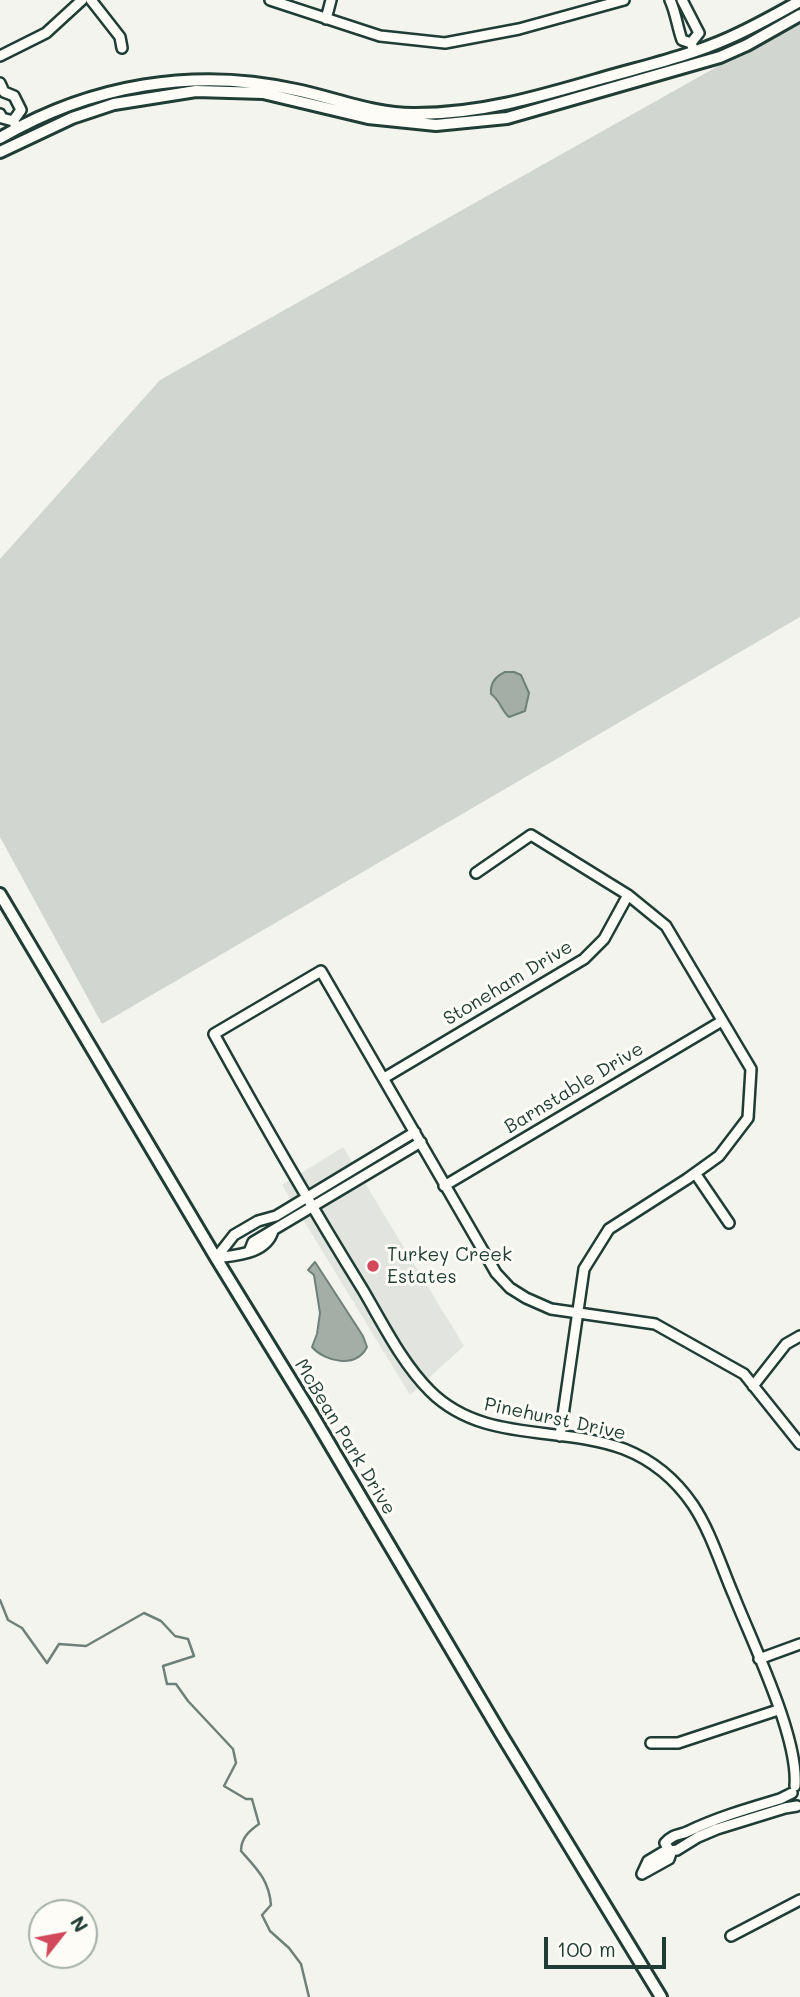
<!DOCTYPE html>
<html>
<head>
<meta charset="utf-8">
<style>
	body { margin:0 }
	#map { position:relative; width:800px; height:1997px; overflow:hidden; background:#f4f4ef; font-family:Mali,sans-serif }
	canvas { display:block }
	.north { position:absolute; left:28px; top:1899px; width:70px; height:70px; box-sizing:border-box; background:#fdfcf7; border:2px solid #a4b0a9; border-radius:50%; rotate:59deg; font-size:19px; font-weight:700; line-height:28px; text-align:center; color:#1f3d34 }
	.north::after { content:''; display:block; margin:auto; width:24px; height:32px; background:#d1495b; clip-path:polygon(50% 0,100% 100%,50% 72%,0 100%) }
	.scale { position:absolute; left:544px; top:1937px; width:122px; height:32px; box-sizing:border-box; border:4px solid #1f3d34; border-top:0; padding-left:9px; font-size:21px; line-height:24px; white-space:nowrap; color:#1f3d34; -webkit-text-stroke:5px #fdfcf7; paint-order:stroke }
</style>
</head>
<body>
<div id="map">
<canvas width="800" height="1997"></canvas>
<div class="north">N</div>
<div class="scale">100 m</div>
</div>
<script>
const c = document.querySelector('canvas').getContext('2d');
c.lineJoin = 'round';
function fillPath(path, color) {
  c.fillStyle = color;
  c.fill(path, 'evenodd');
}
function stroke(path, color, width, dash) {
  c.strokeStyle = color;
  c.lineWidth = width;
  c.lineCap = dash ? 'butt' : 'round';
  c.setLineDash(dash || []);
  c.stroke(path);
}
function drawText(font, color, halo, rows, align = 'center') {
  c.font = font + ' Mali,sans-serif';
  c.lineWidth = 6;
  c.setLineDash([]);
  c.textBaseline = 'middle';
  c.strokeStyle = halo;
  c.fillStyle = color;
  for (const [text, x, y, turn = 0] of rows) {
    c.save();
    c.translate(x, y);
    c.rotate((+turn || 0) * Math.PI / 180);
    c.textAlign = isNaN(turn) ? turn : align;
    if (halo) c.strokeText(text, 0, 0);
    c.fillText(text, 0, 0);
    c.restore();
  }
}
fillPath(new Path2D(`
	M343 1147 464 1346 410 1395 282 1185Z`), '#e2e5df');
fillPath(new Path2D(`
	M800 20V617L102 1024 0 837V559L160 380Z`), '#d1d6d1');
const water = new Path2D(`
	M505 672H514L521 675 529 693 525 711 509 717C501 710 500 700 491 694 490 683 496 676 505 672Z
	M315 1262 363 1336 367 1347C356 1369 325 1362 312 1347L317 1334 320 1313 314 1275 308 1270Z`);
fillPath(water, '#a3aea7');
stroke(water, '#6e8179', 2);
stroke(new Path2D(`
	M0 1600 8 1620 22 1628 47 1663 59 1644 86 1646 144 1613 161 1621 175 1636 188 1639 194 1656 163 1666 167 1684H176L188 1701 233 1749 236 1763 224 1786 246 1799H252L259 1824C249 1831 241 1838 241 1851 257 1869 269 1880 271 1905L262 1915 270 1931 289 1948 301 1964 309 1997`), '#6e8179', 2.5);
const minor = new Path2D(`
	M91 0 120 37 122 48
	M270 0 380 36 445 43 519 29 624 0
	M670 0C676 13 677 26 682 40L691 43 694 51
	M682 0 699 33 691 43
	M326 19 331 0
	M0 56 46 33 82 0
	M0 83 4 92 14 96 21 110 13 121
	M0 114 2 118 13 121 15 124
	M476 873 531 835 628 895 666 926 751 1069 748 1118 719 1156 687 1179 609 1229 584 1269 560 1436
	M384 1078 584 959 604 939 628 895
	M695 1173 729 1223
	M444 1186 722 1021
	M249 1252 253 1242 421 1142
	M216 1258 234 1235 258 1221 276 1216 415 1132
	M216 1258C237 1255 266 1254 273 1231
	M753 1386 786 1344 800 1336
	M759 1659 800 1644
	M651 1743H678L778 1710
	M795 1786C799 1738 753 1644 734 1596 721 1566 711 1532 693 1505 676 1480 652 1460 624 1449 560 1425 483 1444 430 1391 402 1363 383 1324 363 1290 311 1206 262 1121 214 1034L321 971 496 1273 510 1288 526 1298 551 1309 655 1324 744 1374 800 1444
	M671 1853 665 1843C674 1833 679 1836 689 1831 718 1817 750 1808 780 1799L792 1793
	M642 1874 648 1861 663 1852 677 1850 698 1837 717 1829 785 1808 797 1806
	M642 1874 669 1859 671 1853
	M731 1936 800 1900`);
const major = new Path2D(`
	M0 138C90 85 195 67 296 90 335 98 376 115 416 114 481 114 541 96 603 78 645 66 689 56 729 38 754 27 777 14 800 1
	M0 152 72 118 114 104 196 91 263 93 368 118 436 125 507 118 720 57 747 45 800 15
	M0 894 216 1258 313 1416 501 1734 661 1997`);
stroke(minor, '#1f3d34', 14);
stroke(major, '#1f3d34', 16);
stroke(minor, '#fdfcf7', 9);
stroke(major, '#fdfcf7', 10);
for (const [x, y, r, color] of [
	[373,1266,7,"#d1495b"]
]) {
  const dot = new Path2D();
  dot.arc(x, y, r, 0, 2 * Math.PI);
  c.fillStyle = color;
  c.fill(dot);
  stroke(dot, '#fdfcf7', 2.5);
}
drawText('19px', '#1f3d34', '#fdfcf7', [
	["Stoneham Drive",508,983,-31],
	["Barnstable Drive",574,1088,-31],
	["Pinehurst Drive",555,1419,12],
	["McBean Park Drive",345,1437,59]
]);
drawText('19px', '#1f3d34', '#fdfcf7', [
	["Turkey Creek",387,1255],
	["Estates",387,1277]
], 'left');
</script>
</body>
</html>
